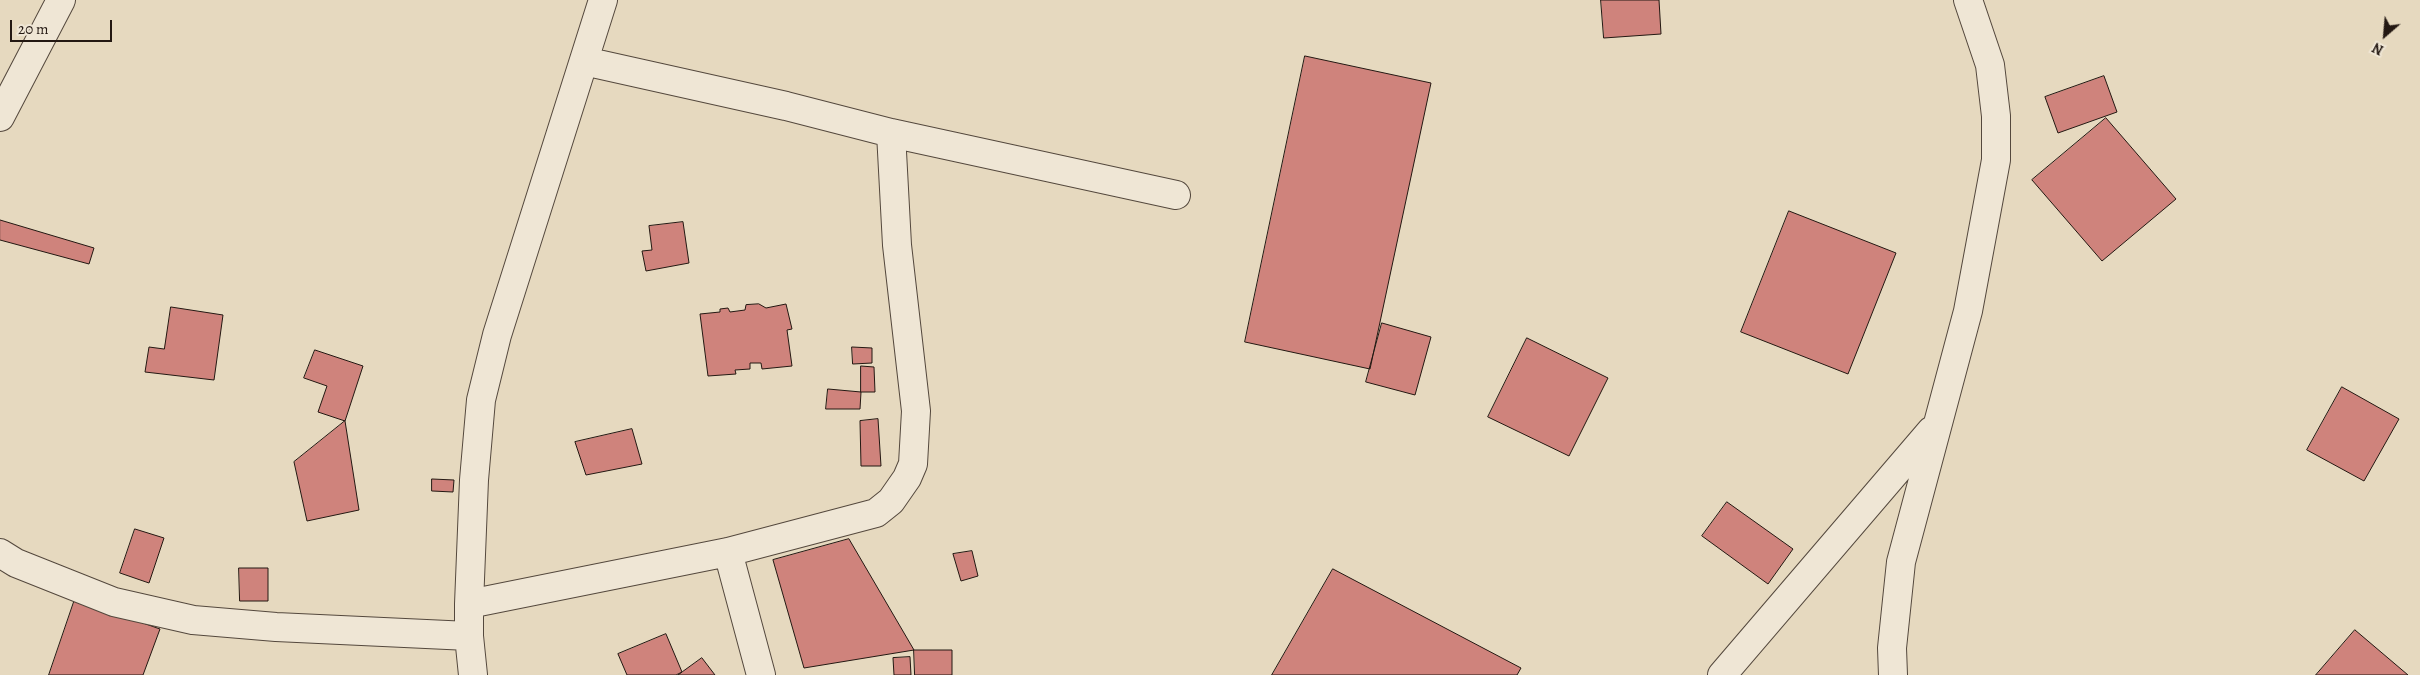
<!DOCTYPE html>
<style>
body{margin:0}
#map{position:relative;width:2420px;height:675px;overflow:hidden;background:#e6d9bf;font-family:Alegreya,serif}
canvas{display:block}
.north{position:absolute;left:2360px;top:10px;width:50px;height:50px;-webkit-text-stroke:4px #efe6d5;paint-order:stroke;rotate:207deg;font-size:14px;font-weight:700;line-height:20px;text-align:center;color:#231812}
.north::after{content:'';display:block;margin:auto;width:18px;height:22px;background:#231812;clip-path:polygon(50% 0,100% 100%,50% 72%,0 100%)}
.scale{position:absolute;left:10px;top:20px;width:102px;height:22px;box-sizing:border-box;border:2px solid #231812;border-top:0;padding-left:6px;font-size:15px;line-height:18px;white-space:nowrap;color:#231812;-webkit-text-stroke:4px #efe6d5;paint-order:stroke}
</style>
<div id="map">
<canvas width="2420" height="675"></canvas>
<div class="north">N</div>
<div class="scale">20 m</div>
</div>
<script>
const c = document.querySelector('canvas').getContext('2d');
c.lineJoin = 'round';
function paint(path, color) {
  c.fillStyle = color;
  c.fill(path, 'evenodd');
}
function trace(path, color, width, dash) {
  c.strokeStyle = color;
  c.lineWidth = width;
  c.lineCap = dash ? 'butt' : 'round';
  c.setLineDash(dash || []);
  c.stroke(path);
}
const building = new Path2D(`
 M 1601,0 L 1659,0 L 1661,34 L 1604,38 Z
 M 1305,56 L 1431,83 L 1370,369 L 1245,342 Z
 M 2104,76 L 2117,112 L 2058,133 L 2045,97 Z
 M 2106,118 L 2176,199 L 2102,261 L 2032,180 Z
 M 1789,211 L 1896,253 L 1848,374 L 1741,332 Z
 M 0,220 L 94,248 L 89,264 L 0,240 Z
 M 683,222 L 689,263 L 646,271 L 642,251 L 652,250 L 649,226 Z
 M 759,304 L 766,308 L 786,304 L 792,329 L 787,330 L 792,366 L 762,369 L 761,363 L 750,363 L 750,369 L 735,370 L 736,374 L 708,376 L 700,314 L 720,312 L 720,309 L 728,308 L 730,312 L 745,310 L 746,305 Z
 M 171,307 L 223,315 L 214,380 L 145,372 L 149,347 L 164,349 Z
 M 1382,323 L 1431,337 L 1415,395 L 1366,382 Z
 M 1527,338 L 1608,378 L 1569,456 L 1488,417 Z
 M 852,347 L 872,348 L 872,363 L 853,364 Z
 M 315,350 L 363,366 L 345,421 L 318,412 L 327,386 L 304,378 Z
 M 861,366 L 874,367 L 875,392 L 861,392 Z
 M 2342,387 L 2399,419 L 2364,481 L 2307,450 Z
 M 828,389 L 861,392 L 860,409 L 826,409 Z
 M 878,419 L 881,466 L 861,466 L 860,421 Z
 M 345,421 L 359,510 L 307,521 L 294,462 Z
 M 632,429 L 642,464 L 586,475 L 575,442 Z
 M 432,479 L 454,480 L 453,492 L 432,491 Z
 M 1727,502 L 1793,549 L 1768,584 L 1702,536 Z
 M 135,529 L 164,538 L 149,583 L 120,573 Z
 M 849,539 L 914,650 L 804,668 L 773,560 Z
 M 972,551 L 978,576 L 961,581 L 953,554 Z
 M 239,568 L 268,568 L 268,601 L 240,601 Z
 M 1333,569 L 1521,668 L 1517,675 L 1272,675 Z
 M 75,599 L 160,629 L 143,675 L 49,675 Z
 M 2355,630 L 2408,675 L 2316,675 Z
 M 666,634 L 682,672 L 676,675 L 627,675 L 618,654 Z
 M 914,650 L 952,650 L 952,675 L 915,675 Z
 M 910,657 L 911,675 L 894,675 L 893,658 Z
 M 702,658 L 715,675 L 678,675 L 682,672 Z`);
const street = new Path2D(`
 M 584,61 L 786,106 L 891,133 L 1176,195
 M 0,117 L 61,0
 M 728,552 L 761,675
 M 0,553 L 16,563 L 114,602 L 193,620 L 276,627 L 469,636
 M 469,604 L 728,552 L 876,513 L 891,501 L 907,478 L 913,464 L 916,411 L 897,245 L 891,133
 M 473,675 L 469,636 L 469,604 L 474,480 L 481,400 L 497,335 L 603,0
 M 1722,675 L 1931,431
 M 1893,675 L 1892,648 L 1901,562 L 1968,311 L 1996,160 L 1996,116 L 1990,65 L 1968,0`);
paint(building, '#cf837c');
trace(building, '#231812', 1);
trace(street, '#54483d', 30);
trace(street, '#efe6d5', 28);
</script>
